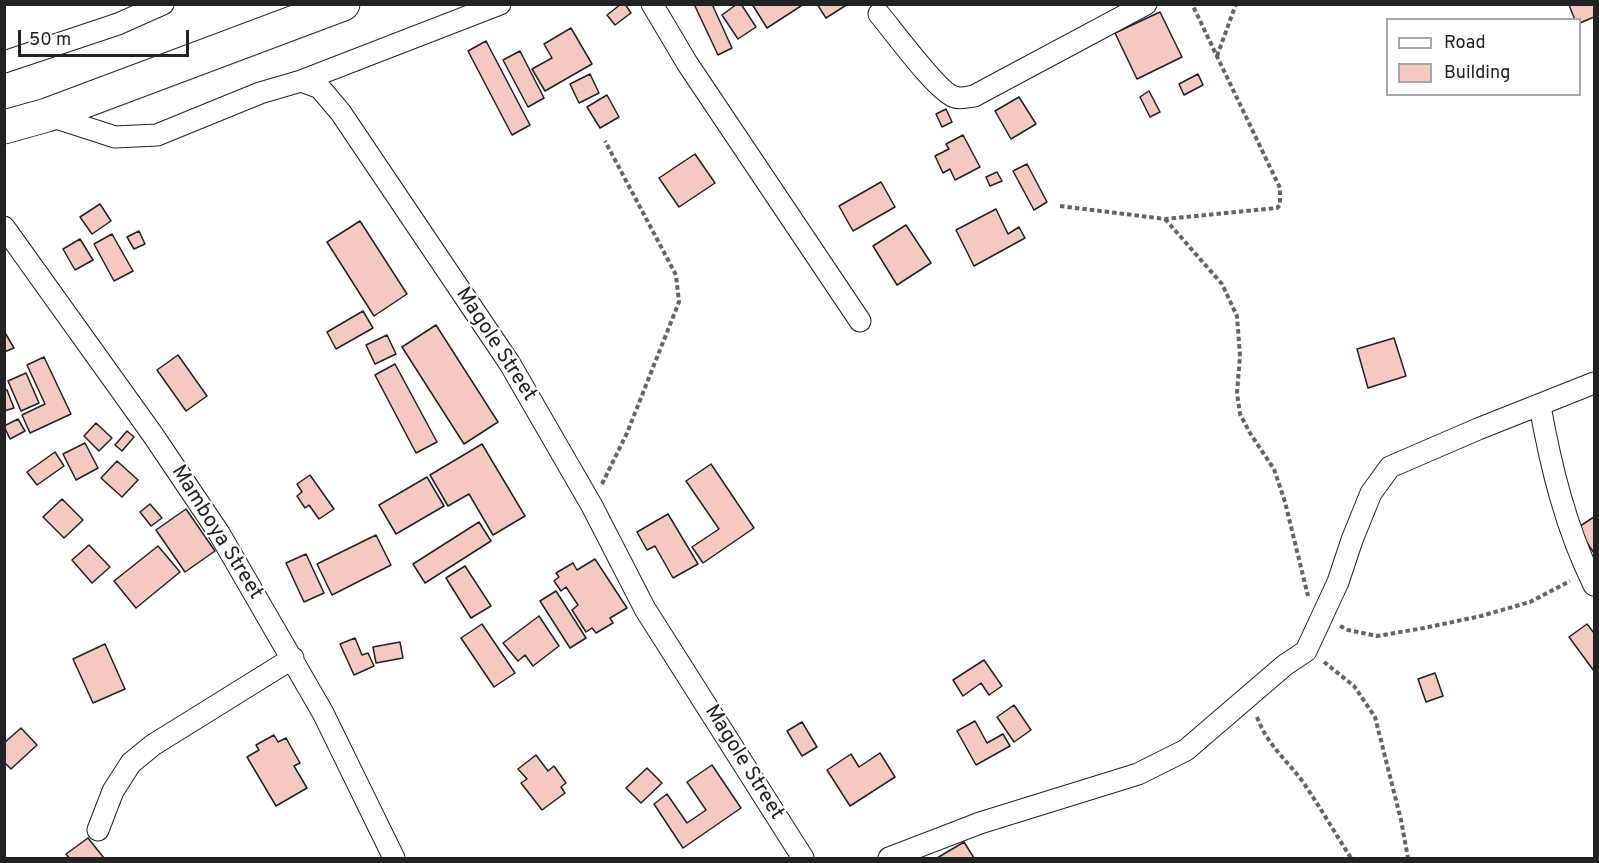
<!DOCTYPE html>
<style>
body{margin:0}
#map{position:relative;width:1599px;height:863px;overflow:hidden;background:#fff;font-family:Overpass,sans-serif}
canvas{display:block}
.frame{position:absolute;inset:0;border:6px solid #222;pointer-events:none}
.legend{position:absolute;left:1386px;top:18px;width:195px;height:78px;box-sizing:border-box;background:#fff;border:2px solid #a7a7a7;margin:0;padding:8px 10px;list-style:none;font-size:18px;color:#222}
.legend li{display:flex;align-items:center;gap:12px;height:30px}
.legend b{width:30px;border:2px solid #a7a7a7}
.scale{position:absolute;left:18px;top:30px;width:171px;height:27px;box-sizing:border-box;border:3px solid #222;border-top:0;padding-left:8px;font-size:18px;line-height:21px;white-space:nowrap;color:#222;-webkit-text-stroke:4px #fff;paint-order:stroke}
</style>
<div id="map">
<canvas width="1599" height="863"></canvas>
<div class="frame"></div>
<ul class="legend">
<li><b style="height:8px;background:#fff"></b>Road</li>
<li><b style="height:16px;background:#f3c9c0"></b>Building</li>
</ul>
<div class="scale">50 m</div>
</div>
<script>
const c = document.querySelector('canvas').getContext('2d');
c.lineJoin = 'round';
function paint(path, color) {
  c.fillStyle = color;
  c.fill(path, 'evenodd');
}
function trace(path, color, width, dash) {
  c.strokeStyle = color;
  c.lineWidth = width;
  c.lineCap = dash ? 'butt' : 'round';
  c.setLineDash(dash || []);
  c.stroke(path);
}
function label(font, color, halo, rows, align = 'center') {
  c.font = font + ' Overpass,sans-serif';
  c.lineWidth = 4.5;
  c.setLineDash([]);
  c.textBaseline = 'middle';
  c.strokeStyle = halo;
  c.fillStyle = color;
  for (const [text, x, y, turn = 0] of rows) {
    c.save();
    c.translate(x, y);
    c.rotate((+turn || 0) * Math.PI / 180);
    c.textAlign = isNaN(turn) ? turn : align;
    if (halo) c.strokeText(text, 0, 0);
    c.fillText(text, 0, 0);
    c.restore();
  }
}
const building = new Path2D(`
 M 621,4 L 625,4 L 631,13 L 615,25 L 607,15 Z
 M 694,4 L 712,4 L 732,48 L 718,55 Z
 M 737,4 L 741,4 L 756,27 L 738,39 L 722,15 Z
 M 752,4 L 804,4 L 767,28 Z
 M 817,4 L 848,4 L 826,18 Z
 M 1594,4 L 1594,17 L 1580,23 L 1580,20 L 1575,20 L 1569,5 Z
 M 1160,12 L 1182,57 L 1137,79 L 1115,33 Z
 M 571,28 L 592,64 L 545,91 L 532,69 L 552,58 L 544,44 Z
 M 486,41 L 530,125 L 512,135 L 468,51 Z
 M 520,51 L 544,98 L 528,107 L 503,60 Z
 M 590,74 L 599,93 L 579,103 L 570,84 Z
 M 1198,74 L 1203,85 L 1184,95 L 1179,84 Z
 M 1149,91 L 1160,112 L 1150,117 L 1140,97 Z
 M 607,95 L 619,117 L 600,128 L 587,107 Z
 M 1019,97 L 1036,124 L 1011,139 L 995,111 Z
 M 946,109 L 952,122 L 942,127 L 936,114 Z
 M 963,135 L 980,167 L 955,180 L 950,169 L 943,173 L 935,156 L 949,149 L 946,144 Z
 M 695,154 L 715,183 L 679,207 L 659,178 Z
 M 1027,164 L 1047,202 L 1034,210 L 1013,171 Z
 M 997,172 L 1002,181 L 990,186 L 986,177 Z
 M 881,182 L 895,207 L 853,231 L 839,206 Z
 M 100,204 L 111,221 L 92,234 L 80,217 Z
 M 996,209 L 1008,234 L 1019,227 L 1025,238 L 974,266 L 956,230 Z
 M 360,221 L 407,294 L 374,316 L 327,242 Z
 M 906,225 L 931,263 L 897,285 L 873,246 Z
 M 139,231 L 145,244 L 134,249 L 127,237 Z
 M 112,234 L 133,271 L 114,281 L 94,244 Z
 M 80,239 L 93,260 L 75,270 L 63,249 Z
 M 363,311 L 373,328 L 336,349 L 327,332 Z
 M 436,325 L 498,422 L 464,444 L 402,347 Z
 M 4,331 L 14,348 L 4,352 Z
 M 387,335 L 396,354 L 375,364 L 366,345 Z
 M 1394,338 L 1406,376 L 1368,388 L 1357,349 Z
 M 178,355 L 207,396 L 186,411 L 157,370 Z
 M 44,357 L 71,414 L 30,433 L 22,415 L 45,404 L 27,365 Z
 M 395,364 L 437,442 L 416,453 L 375,375 Z
 M 26,373 L 39,403 L 21,411 L 8,381 Z
 M 7,390 L 14,408 L 4,411 L 4,391 Z
 M 18,419 L 25,431 L 10,439 L 4,426 Z
 M 96,423 L 112,438 L 99,451 L 84,436 Z
 M 127,431 L 134,437 L 122,451 L 115,445 Z
 M 85,443 L 98,468 L 76,480 L 63,454 Z
 M 482,444 L 525,516 L 493,535 L 469,494 L 448,506 L 430,475 Z
 M 55,452 L 64,466 L 37,485 L 27,472 Z
 M 117,461 L 138,480 L 122,497 L 101,478 Z
 M 711,464 L 754,528 L 703,563 L 692,547 L 719,529 L 686,481 Z
 M 310,475 L 334,509 L 319,519 L 309,505 L 305,508 L 297,496 L 302,492 L 297,484 Z
 M 427,477 L 444,506 L 396,534 L 379,505 Z
 M 62,499 L 83,520 L 64,538 L 43,517 Z
 M 150,504 L 162,518 L 151,526 L 140,512 Z
 M 186,509 L 215,551 L 185,572 L 156,530 Z
 M 668,514 L 698,564 L 673,578 L 655,546 L 647,550 L 637,532 Z
 M 1594,517 L 1594,553 L 1577,528 Z
 M 479,522 L 491,541 L 425,583 L 413,564 Z
 M 376,535 L 391,565 L 332,595 L 317,564 Z
 M 89,545 L 110,567 L 92,583 L 72,560 Z
 M 158,546 L 180,572 L 136,608 L 114,581 Z
 M 306,554 L 324,593 L 304,602 L 286,563 Z
 M 595,559 L 627,608 L 610,618 L 613,623 L 596,633 L 592,628 L 586,632 L 572,610 L 578,605 L 566,587 L 561,591 L 554,581 L 559,577 L 556,573 L 573,563 L 577,570 Z
 M 465,566 L 491,606 L 471,618 L 446,578 Z
 M 556,591 L 586,638 L 570,648 L 540,601 Z
 M 539,616 L 559,646 L 533,666 L 525,655 L 518,661 L 503,643 Z
 M 482,624 L 515,673 L 494,687 L 461,638 Z
 M 1587,624 L 1594,633 L 1594,671 L 1569,637 Z
 M 355,638 L 362,655 L 368,653 L 374,666 L 354,675 L 340,644 Z
 M 400,642 L 403,658 L 376,663 L 373,647 Z
 M 105,644 L 125,689 L 93,703 L 73,659 Z
 M 984,660 L 1002,686 L 989,695 L 981,683 L 963,696 L 953,680 Z
 M 1435,673 L 1443,696 L 1426,702 L 1418,679 Z
 M 1014,705 L 1031,730 L 1014,742 L 997,717 Z
 M 975,721 L 987,743 L 1003,734 L 1010,746 L 976,765 L 957,731 Z
 M 802,722 L 817,747 L 802,756 L 787,731 Z
 M 21,728 L 37,745 L 11,769 L 4,762 L 4,743 Z
 M 274,735 L 278,742 L 286,738 L 300,763 L 294,766 L 307,788 L 276,806 L 247,757 L 259,750 L 256,745 Z
 M 880,753 L 895,777 L 850,806 L 827,770 L 851,754 L 859,767 Z
 M 536,755 L 548,771 L 554,766 L 566,783 L 561,787 L 565,793 L 542,810 L 521,783 L 527,779 L 518,769 Z
 M 712,765 L 741,808 L 683,848 L 654,804 L 667,794 L 687,823 L 706,810 L 687,782 Z
 M 647,768 L 662,783 L 641,803 L 626,788 Z
 M 88,838 L 104,858 L 69,858 L 66,854 Z
 M 964,842 L 974,858 L 937,858 Z`);
const path = new Path2D(`
 M 1217,56 L 1236,4
 M 1060,206 L 1165,219 L 1277,208 L 1280,205 L 1280,188 L 1192,4
 M 1165,219 L 1222,284 L 1237,316 L 1240,356 L 1237,393 L 1240,414 L 1250,433 L 1274,469 L 1285,502 L 1308,596
 M 602,484 L 627,433 L 679,302 L 676,275 L 605,141
 M 1340,626 L 1348,630 L 1377,636 L 1424,628 L 1481,616 L 1530,602 L 1570,581
 M 1324,662 L 1354,686 L 1375,717 L 1401,820 L 1408,858
 M 1257,717 C 1268,746 1286,759 1303,782 C 1320,807 1335,833 1351,858`);
const minor = new Path2D(`
 M 652,4 L 687,63 L 860,321
 M 879,14 C 892,29 939,94 955,97 C 960,99 968,97 974,96 L 1146,4
 M 4,62 L 118,24 L 163,4
 M 301,81 L 500,4
 M 47,115 L 115,137 L 157,135 L 260,93 L 301,81 L 320,88 L 341,113 L 510,364 L 592,506 L 645,609 L 803,858
 M 4,227 L 153,435 L 219,533 L 323,713 L 394,858
 M 1540,406 C 1551,467 1566,529 1594,585
 M 98,830 L 113,791 L 131,763 L 153,745 L 293,658
 M 889,858 L 980,823 L 1138,774 L 1186,750 L 1285,665 L 1306,651 L 1338,582 L 1352,540 L 1371,493 L 1390,467 L 1478,429 L 1594,383`);
const trunk = new Path2D(`
 M 4,127 L 47,115 L 343,4`);
const streetNames = [
 ["Magole Street",495,345,57],
 ["Mamboya Street",216,533,58],
 ["Magole Street",743,763,58]
];
paint(building, '#f3c9c0');
trace(building, '#222', 1.5);
trace(minor, '#222', 23);
trace(trunk, '#222', 35);
trace(path, '#646464', 4, [4.5, 3]);
trace(minor, '#fff', 21);
trace(trunk, '#fff', 33);
label('21px', '#222', '#fff', streetNames);
</script>
